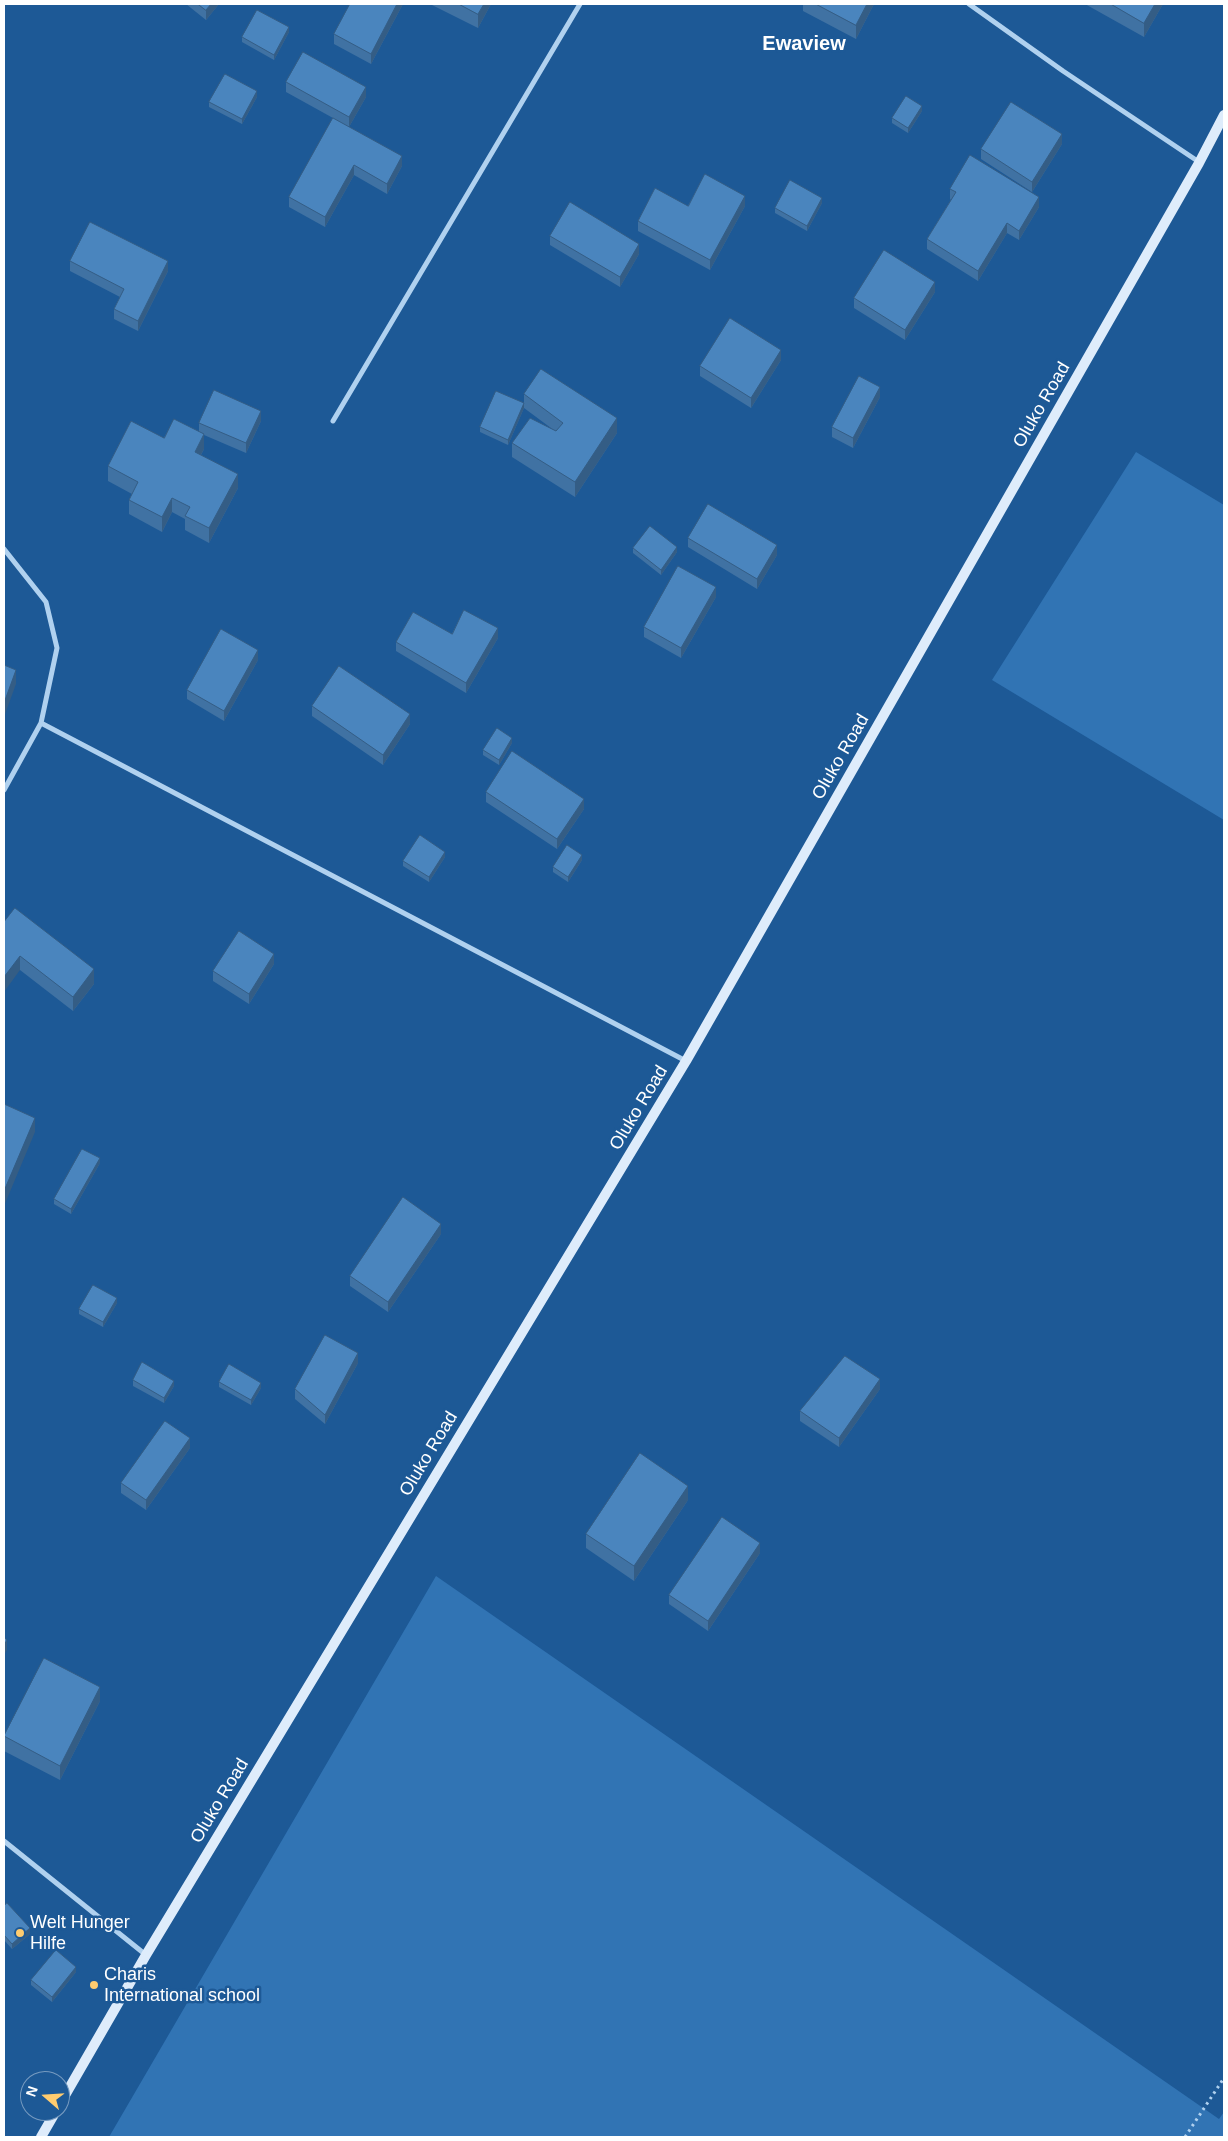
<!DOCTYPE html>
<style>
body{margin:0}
#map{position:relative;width:1228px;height:2141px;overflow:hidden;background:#1d5996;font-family:Helvetica,sans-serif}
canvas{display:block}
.frame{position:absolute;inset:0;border:5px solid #fff;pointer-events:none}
.north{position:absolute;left:20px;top:2071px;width:50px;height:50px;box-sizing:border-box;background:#1d5996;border:1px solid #779bc0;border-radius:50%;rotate:289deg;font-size:14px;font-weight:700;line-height:20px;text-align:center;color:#fff}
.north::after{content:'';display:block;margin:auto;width:18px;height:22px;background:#ffcc6f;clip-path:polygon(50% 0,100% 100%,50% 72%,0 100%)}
</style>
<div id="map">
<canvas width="1228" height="2141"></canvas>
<div class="frame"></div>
<div class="north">N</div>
</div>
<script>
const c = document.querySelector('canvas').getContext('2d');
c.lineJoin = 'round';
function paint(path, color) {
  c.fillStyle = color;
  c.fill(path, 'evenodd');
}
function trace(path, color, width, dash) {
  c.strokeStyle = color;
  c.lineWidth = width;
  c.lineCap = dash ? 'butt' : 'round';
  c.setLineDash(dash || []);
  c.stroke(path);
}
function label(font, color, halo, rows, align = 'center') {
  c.font = font + ' Helvetica,sans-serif';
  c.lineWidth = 5;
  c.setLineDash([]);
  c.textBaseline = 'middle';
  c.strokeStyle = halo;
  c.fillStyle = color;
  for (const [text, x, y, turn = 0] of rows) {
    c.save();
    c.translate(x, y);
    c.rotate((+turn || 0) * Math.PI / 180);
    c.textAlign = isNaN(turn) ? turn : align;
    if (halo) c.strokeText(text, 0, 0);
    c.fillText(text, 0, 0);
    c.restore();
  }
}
const green = new Path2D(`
 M 1136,452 L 1224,505 L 1224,820 L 992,680 Z
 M 436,1576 L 1219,2119 L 1224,2112 L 1224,2137 L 109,2137 Z`);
const path = new Path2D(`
 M 1185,2137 L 1224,2078`);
const street = new Path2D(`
 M 969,4 L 1063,71 L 1199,162
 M 333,421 L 580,4
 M 4,549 L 46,602 L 57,648 L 41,723 L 4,790
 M 41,723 L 686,1061
 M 4,1841 L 146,1955`);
const secondary = new Path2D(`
 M 60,2104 L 146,1955 L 686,1061 L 1199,163 L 1224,115
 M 41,2137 L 56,2111`);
const wall = new Path2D(`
 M 186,4 L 219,4 L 206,20 Z
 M 403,4 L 371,64 L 334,44 L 334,34 Z
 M 430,4 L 491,4 L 478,28 Z
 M 803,4 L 874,4 L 856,39 L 803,11 Z
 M 1085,4 L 1163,4 L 1144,37 Z
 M 289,32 L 274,60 L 242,42 L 242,37 Z
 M 286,82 L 366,97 L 349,127 L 402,166 L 387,194 L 354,175 L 325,227 L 289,207 L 289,197 L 333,118 L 286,92 Z
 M 257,97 L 242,124 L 209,107 L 209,102 Z
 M 922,111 L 908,133 L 892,123 L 892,118 Z
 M 1062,144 L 1032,192 L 981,159 L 981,149 Z
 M 950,189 L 1039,207 L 1019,240 L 1007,233 L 978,281 L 927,249 L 927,239 L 951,200 L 950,199 Z
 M 822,203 L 807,231 L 775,213 L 775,208 Z
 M 688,206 L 745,206 L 710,270 L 638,231 L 638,221 Z
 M 550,236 L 639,254 L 620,287 L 550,245 Z
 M 70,261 L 168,271 L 138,331 L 114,319 L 114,309 L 120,297 L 70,271 Z
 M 935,292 L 905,340 L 854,308 L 854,298 Z
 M 781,360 L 751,408 L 700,376 L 700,366 Z
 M 524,394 L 617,433 L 575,497 L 512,457 L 512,443 L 555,431 L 524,408 L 508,445 L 480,432 L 480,427 L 524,403 Z
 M 880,397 L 853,448 L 832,437 L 832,427 Z
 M 261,421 L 246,453 L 204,435 L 204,449 L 201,455 L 238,488 L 209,543 L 185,530 L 185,519 L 172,512 L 162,532 L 129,514 L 129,500 L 132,494 L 108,481 L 108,466 L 164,438 L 199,432 L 199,423 Z
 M 688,538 L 777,555 L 757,589 L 688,547 Z
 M 633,548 L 677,552 L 661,575 L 633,553 Z
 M 716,597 L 681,658 L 644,637 L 644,627 Z
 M 452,634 L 498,638 L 466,693 L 396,651 L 396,642 Z
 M 258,660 L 224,721 L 187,699 L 187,690 Z
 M 312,706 L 410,724 L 383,765 L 312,716 Z
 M 512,743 L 499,765 L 483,755 L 483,750 Z
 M 486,792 L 584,809 L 557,849 L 486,802 Z
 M 445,857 L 429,882 L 403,866 L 403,861 Z
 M 582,860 L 568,882 L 553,872 L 553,867 Z
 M 4,922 L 94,984 L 73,1011 L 20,970 Z
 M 274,964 L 249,1004 L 213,981 L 213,971 Z
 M 100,1163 L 71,1214 L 54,1204 L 54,1199 Z
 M 441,1234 L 388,1312 L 350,1286 L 350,1276 Z
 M 117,1303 L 103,1327 L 79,1314 L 79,1309 Z
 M 358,1363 L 325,1424 L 295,1399 L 295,1389 Z
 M 133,1380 L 174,1386 L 164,1403 L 133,1386 Z
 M 219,1382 L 261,1388 L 251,1405 L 219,1387 Z
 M 880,1389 L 839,1447 L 800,1421 L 800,1411 Z
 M 190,1448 L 146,1510 L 121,1493 L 121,1483 Z
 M 688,1500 L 634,1581 L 586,1548 L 586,1534 Z
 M 760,1553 L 708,1631 L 669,1604 L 669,1595 Z
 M 100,1701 L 60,1780 L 4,1751 L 4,1736 Z
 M 4,1906 L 30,1934 L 12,1949 L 4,1940 Z
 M 76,1972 L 52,2002 L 31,1985 L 31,1980 Z`);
const shadedWall = new Path2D(`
 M 211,4 L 219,4 L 206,20 L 206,10 Z
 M 397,4 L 403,4 L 371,64 L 371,54 Z
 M 484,4 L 491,4 L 478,28 L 478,14 Z
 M 867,4 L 874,4 L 856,39 L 856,25 Z
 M 1155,4 L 1163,4 L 1144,37 L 1144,23 Z
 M 289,27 L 289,32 L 274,60 L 274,55 Z
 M 366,87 L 366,97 L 349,127 L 349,117 Z
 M 257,91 L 257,97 L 242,124 L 242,119 Z
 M 922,106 L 922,111 L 908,133 L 908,128 Z
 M 1062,134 L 1062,144 L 1032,192 L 1032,182 Z
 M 402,156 L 402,166 L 387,194 L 387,184 Z
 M 354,165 L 354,175 L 325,227 L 325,217 Z
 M 745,196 L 745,206 L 710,270 L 710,260 Z
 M 1039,197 L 1039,207 L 1019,240 L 1019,231 Z
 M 822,198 L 822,203 L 807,231 L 807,226 Z
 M 1007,223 L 1007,233 L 978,281 L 978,271 Z
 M 639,244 L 639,254 L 620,287 L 620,277 Z
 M 168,261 L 168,271 L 138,331 L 138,321 Z
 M 935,282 L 935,292 L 905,340 L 905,330 Z
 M 781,350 L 781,360 L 751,408 L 751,398 Z
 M 880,387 L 880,397 L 853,448 L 853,438 Z
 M 524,403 L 524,408 L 508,445 L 508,440 Z
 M 261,411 L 261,421 L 246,453 L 246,443 Z
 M 617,418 L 617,433 L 575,497 L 575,482 Z
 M 204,434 L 204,449 L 195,466 L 195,452 Z
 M 238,474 L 238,488 L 209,543 L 209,528 Z
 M 172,498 L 172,512 L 162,532 L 162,517 Z
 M 777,545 L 777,555 L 757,589 L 757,579 Z
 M 677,547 L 677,552 L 661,575 L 661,570 Z
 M 716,587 L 716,597 L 681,658 L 681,648 Z
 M 498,628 L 498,638 L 466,693 L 466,683 Z
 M 258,650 L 258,660 L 224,721 L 224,711 Z
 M 16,670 L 16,684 L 4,717 L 4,703 Z
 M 410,714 L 410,724 L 383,765 L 383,755 Z
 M 512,738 L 512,743 L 499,765 L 499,760 Z
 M 584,799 L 584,809 L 557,849 L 557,839 Z
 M 445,852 L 445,857 L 429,882 L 429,877 Z
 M 582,855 L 582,860 L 568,882 L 568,877 Z
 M 274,954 L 274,964 L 249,1004 L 249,994 Z
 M 20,956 L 20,970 L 4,992 L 4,977 Z
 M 94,969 L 94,984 L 73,1011 L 73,997 Z
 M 35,1118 L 35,1132 L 4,1206 L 4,1191 Z
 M 100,1158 L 100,1163 L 71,1214 L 71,1209 Z
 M 441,1224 L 441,1234 L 388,1312 L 388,1302 Z
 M 117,1298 L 117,1303 L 103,1327 L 103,1322 Z
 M 358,1353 L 358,1363 L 325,1424 L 325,1415 Z
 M 880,1379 L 880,1389 L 839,1447 L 839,1438 Z
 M 174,1381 L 174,1386 L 164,1403 L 164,1398 Z
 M 261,1383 L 261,1388 L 251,1405 L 251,1400 Z
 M 190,1438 L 190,1448 L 146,1510 L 146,1500 Z
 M 688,1486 L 688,1500 L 634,1581 L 634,1566 Z
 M 760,1543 L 760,1553 L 708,1631 L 708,1621 Z
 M 7,1640 L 7,1650 L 4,1655 L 4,1645 Z
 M 100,1687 L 100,1701 L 60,1780 L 60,1766 Z
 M 30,1928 L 30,1934 L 12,1949 L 12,1944 Z
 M 76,1967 L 76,1972 L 52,2002 L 52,1997 Z`);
const building = new Path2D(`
 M 198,4 L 211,4 L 206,10 Z
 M 350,4 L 397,4 L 371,54 L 334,34 Z
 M 459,4 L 484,4 L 478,14 Z
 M 816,4 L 867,4 L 856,25 Z
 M 1111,4 L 1155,4 L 1144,23 Z
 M 257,10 L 289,27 L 274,55 L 242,37 Z
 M 303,52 L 366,87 L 349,117 L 286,82 Z
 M 225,74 L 257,91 L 242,119 L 209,102 Z
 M 906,96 L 922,106 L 908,128 L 892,118 Z
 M 1011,102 L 1062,134 L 1032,182 L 981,149 Z
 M 333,118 L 402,156 L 387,184 L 354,165 L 325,217 L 289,197 Z
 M 970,155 L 1039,197 L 1019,231 L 1007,223 L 978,271 L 927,239 L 956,192 L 950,189 Z
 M 705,174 L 745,196 L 710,260 L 638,221 L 655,188 L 688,206 Z
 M 790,180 L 822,198 L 807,226 L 775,208 Z
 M 570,202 L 639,244 L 620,277 L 550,236 Z
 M 90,222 L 168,261 L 138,321 L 114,309 L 124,289 L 70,261 Z
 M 884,250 L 935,282 L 905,330 L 854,298 Z
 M 730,318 L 781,350 L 751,398 L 700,366 Z
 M 541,369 L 617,418 L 575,482 L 512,443 L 530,418 L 556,431 L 563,423 L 524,394 Z
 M 859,376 L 880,387 L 853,438 L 832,427 Z
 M 214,390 L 261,411 L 246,443 L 199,423 Z
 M 496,391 L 524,403 L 508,440 L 480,427 Z
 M 174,419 L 204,434 L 195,452 L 238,474 L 209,528 L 185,516 L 190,507 L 172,498 L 162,517 L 129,500 L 138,482 L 108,466 L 131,421 L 164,438 Z
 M 708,504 L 777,545 L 757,579 L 688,538 Z
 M 650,526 L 677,547 L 661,570 L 633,548 Z
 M 678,566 L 716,587 L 681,648 L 644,627 Z
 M 464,610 L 498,628 L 466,683 L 396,642 L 413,612 L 452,634 Z
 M 221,629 L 258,650 L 224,711 L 187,690 Z
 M 4,665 L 16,670 L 4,703 Z
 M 339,666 L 410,714 L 383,755 L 312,706 Z
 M 497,728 L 512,738 L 499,760 L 483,750 Z
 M 512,751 L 584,799 L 557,839 L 486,792 Z
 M 420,835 L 445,852 L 429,877 L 403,861 Z
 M 567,845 L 582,855 L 568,877 L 553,867 Z
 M 15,908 L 94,969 L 73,997 L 20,956 L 4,977 L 4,922 Z
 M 239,931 L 274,954 L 249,994 L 213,971 Z
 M 4,1104 L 35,1118 L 4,1191 Z
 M 82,1149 L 100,1158 L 71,1209 L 54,1199 Z
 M 403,1197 L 441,1224 L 388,1302 L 350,1276 Z
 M 93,1285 L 117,1298 L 103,1322 L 79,1309 Z
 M 325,1335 L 358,1353 L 325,1415 L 295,1389 Z
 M 845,1356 L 880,1379 L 839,1438 L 800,1411 Z
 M 142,1362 L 174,1381 L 164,1398 L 133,1380 Z
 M 229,1364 L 261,1383 L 251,1400 L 219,1382 Z
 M 165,1421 L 190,1438 L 146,1500 L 121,1483 Z
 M 640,1453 L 688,1486 L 634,1566 L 586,1534 Z
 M 722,1517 L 760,1543 L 708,1621 L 669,1595 Z
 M 4,1637 L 7,1640 L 4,1645 Z
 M 44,1658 L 100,1687 L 60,1766 L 4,1736 Z
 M 7,1903 L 30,1928 L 12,1944 L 4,1935 L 4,1906 Z
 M 56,1950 L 76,1967 L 52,1997 L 31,1980 Z`);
const markers = [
 [20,1933,5,"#ffcc6f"],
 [94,1985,5,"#ffcc6f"]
];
const streetNames = [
 ["Oluko Road",1042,405,-60],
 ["Oluko Road",841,757,-60],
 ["Oluko Road",639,1108,-59],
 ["Oluko Road",429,1454,-59],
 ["Oluko Road",220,1801,-59]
];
const poiNames = [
 ["Welt Hunger",30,1923],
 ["Hilfe",30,1944],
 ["Charis",104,1975],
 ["International school",104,1996]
];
const quarterNames = [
 ["Ewaview",804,44]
];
paint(green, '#3174b4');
trace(path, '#b0d1ef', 3, [2.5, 4]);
trace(street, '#b0d1ef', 5);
trace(secondary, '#deecfb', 10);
paint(wall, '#4072a3');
paint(shadedWall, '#345d85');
paint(building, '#4a85be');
trace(building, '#345d85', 1);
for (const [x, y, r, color] of markers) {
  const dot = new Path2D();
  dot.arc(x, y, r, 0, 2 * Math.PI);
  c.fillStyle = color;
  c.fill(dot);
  trace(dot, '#1d5996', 2);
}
label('18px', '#fff', '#1d5996', streetNames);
label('18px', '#fff', '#1d5996', poiNames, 'left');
label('bold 20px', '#fff', '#1d5996', quarterNames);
</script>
